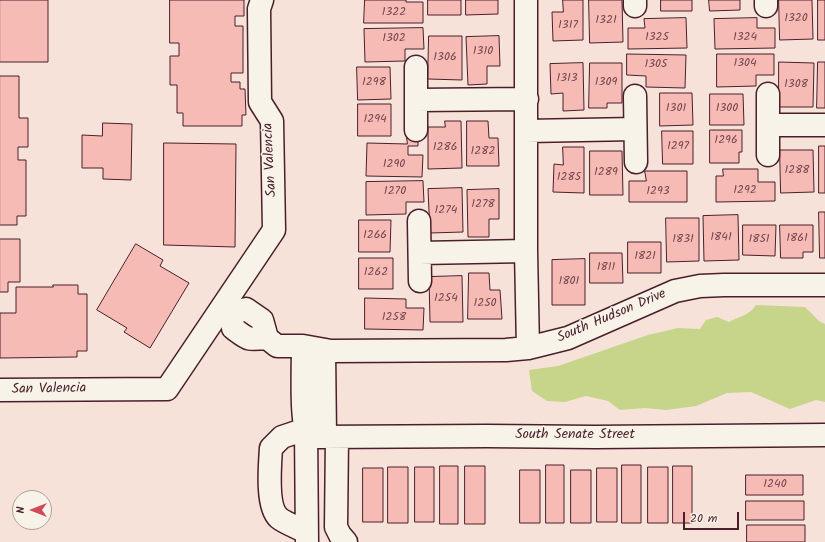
<!DOCTYPE html>
<style>
body{margin:0}
#map{position:relative;width:825px;height:542px;overflow:hidden;background:#f7e2d9;font-family:Kalam,sans-serif}
canvas{display:block}
.north{position:absolute;left:12px;top:490px;width:40px;height:40px;box-sizing:border-box;background:#f7f3e8;border:1px solid #b29e9c;border-radius:50%;rotate:270deg;font-size:11px;font-weight:700;line-height:16px;text-align:center;color:#4a1f2b}
.north::after{content:'';display:block;margin:auto;width:14px;height:18px;background:#d1495b;clip-path:polygon(50% 0,100% 100%,50% 72%,0 100%)}
.scale{position:absolute;left:683px;top:512px;width:56px;height:18px;box-sizing:border-box;border:2px solid #4a1f2b;border-top:0;padding-left:5px;font-size:12px;line-height:14px;white-space:nowrap;color:#4a1f2b;-webkit-text-stroke:3px #f7f3e8;paint-order:stroke}
</style>
<div id="map">
<canvas width="825" height="542"></canvas>
<div class="north">N</div>
<div class="scale">20 m</div>
</div>
<script>
const c = document.querySelector('canvas').getContext('2d');
c.lineJoin = 'round';
function paint(path, color) {
  c.fillStyle = color;
  c.fill(path, 'evenodd');
}
function trace(path, color, width, dash) {
  c.strokeStyle = color;
  c.lineWidth = width;
  c.lineCap = dash ? 'butt' : 'round';
  c.setLineDash(dash || []);
  c.stroke(path);
}
function label(font, color, halo, rows, align = 'center') {
  c.font = font + ' Kalam,sans-serif';
  c.lineWidth = 3;
  c.setLineDash([]);
  c.textBaseline = 'middle';
  c.strokeStyle = halo;
  c.fillStyle = color;
  for (const [text, x, y, turn = 0] of rows) {
    c.save();
    c.translate(x, y);
    c.rotate((+turn || 0) * Math.PI / 180);
    c.textAlign = isNaN(turn) ? turn : align;
    if (halo) c.strokeText(text, 0, 0);
    c.fillText(text, 0, 0);
    c.restore();
  }
}
const green = new Path2D(`
 M 756,305 L 805,307 L 819,321 L 825,324 L 825,402 L 816,400 L 790,409 L 751,392 L 727,393 L 696,406 L 666,410 L 645,408 L 620,410 L 608,401 L 586,396 L 565,402 L 547,401 L 532,391 L 529,370 L 558,366 L 648,335 L 678,328 L 700,329 L 706,320 L 717,317 L 729,322 C 739,316 749,316 756,305 Z`);
const building = new Path2D(`
 M 0,0 L 48,0 L 48,62 L 0,62 Z
 M 170,0 L 244,0 L 244,16 L 235,16 L 235,26 L 243,26 L 243,73 L 231,73 L 231,82 L 240,82 L 240,89 L 245,89 L 246,115 L 242,115 L 242,126 L 183,126 L 183,113 L 177,113 L 177,85 L 170,85 L 170,56 L 179,56 L 179,43 L 170,43 Z
 M 365,0 L 406,0 L 406,2 L 423,2 L 423,23 L 364,23 Z
 M 428,0 L 461,0 L 461,15 L 428,15 Z
 M 466,0 L 498,0 L 498,14 L 466,15 Z
 M 563,0 L 583,0 L 583,40 L 553,41 L 552,12 L 563,12 Z
 M 589,0 L 622,0 L 623,42 L 590,43 Z
 M 661,0 L 692,0 L 692,11 L 661,11 Z
 M 709,0 L 740,0 L 740,10 L 710,11 Z
 M 779,0 L 812,0 L 813,39 L 780,40 Z
 M 818,0 L 825,0 L 825,40 L 818,40 Z
 M 686,18 L 687,48 L 628,49 L 628,28 L 645,28 L 644,19 Z
 M 757,18 L 757,28 L 775,28 L 775,48 L 715,49 L 714,19 Z
 M 423,28 L 424,49 L 405,49 L 405,61 L 365,62 L 364,29 Z
 M 429,36 L 462,36 L 462,80 L 428,79 Z
 M 499,36 L 500,66 L 487,66 L 487,84 L 468,85 L 466,37 Z
 M 627,54 L 686,55 L 685,88 L 646,87 L 646,76 L 627,75 Z
 M 717,54 L 774,54 L 774,75 L 756,75 L 756,86 L 717,87 Z
 M 779,62 L 814,63 L 813,107 L 779,107 Z
 M 818,62 L 825,62 L 825,108 L 817,108 Z
 M 583,63 L 584,110 L 563,111 L 563,93 L 551,94 L 550,64 Z
 M 590,63 L 622,63 L 622,103 L 607,103 L 607,108 L 589,108 Z
 M 357,67 L 390,67 L 391,99 L 358,100 Z
 M 0,76 L 19,76 L 19,118 L 28,118 L 28,147 L 18,147 L 18,160 L 26,160 L 26,216 L 17,216 L 17,225 L 0,225 Z
 M 660,93 L 692,93 L 693,125 L 660,126 Z
 M 710,94 L 743,94 L 744,125 L 710,125 Z
 M 358,104 L 391,104 L 391,136 L 358,136 Z
 M 445,121 L 461,121 L 462,168 L 428,169 L 428,127 L 445,127 Z
 M 467,121 L 488,121 L 489,138 L 498,138 L 499,166 L 467,166 Z
 M 103,123 L 132,124 L 131,180 L 103,179 L 103,168 L 82,168 L 82,135 L 102,136 Z
 M 710,130 L 742,130 L 742,152 L 739,152 L 739,163 L 710,163 Z
 M 662,131 L 693,131 L 693,164 L 663,164 Z
 M 407,138 L 418,139 L 418,146 L 408,146 L 408,155 L 423,155 L 422,177 L 366,176 L 367,143 L 407,144 Z
 M 164,143 L 236,144 L 235,247 L 164,245 Z
 M 819,146 L 825,146 L 825,193 L 819,193 Z
 M 563,147 L 584,147 L 584,193 L 553,192 L 554,164 L 563,165 Z
 M 780,150 L 813,150 L 814,192 L 781,193 Z
 M 590,151 L 622,151 L 623,195 L 590,195 Z
 M 723,169 L 758,169 L 758,182 L 775,182 L 775,201 L 716,202 L 716,176 L 723,176 Z
 M 645,171 L 687,171 L 687,202 L 629,202 L 629,181 L 646,181 Z
 M 423,181 L 424,202 L 406,202 L 406,214 L 366,215 L 366,182 Z
 M 462,188 L 463,232 L 430,233 L 428,189 Z
 M 499,189 L 499,219 L 489,219 L 489,237 L 468,237 L 467,190 Z
 M 819,212 L 825,212 L 825,258 L 820,258 Z
 M 738,215 L 739,260 L 704,261 L 703,216 Z
 M 666,218 L 699,218 L 699,261 L 667,262 Z
 M 359,220 L 391,220 L 390,252 L 359,252 Z
 M 743,225 L 776,225 L 775,256 L 743,255 Z
 M 780,225 L 813,225 L 813,252 L 803,252 L 803,258 L 781,258 Z
 M 0,239 L 20,239 L 20,282 L 8,282 L 8,292 L 0,292 Z
 M 628,242 L 661,242 L 661,273 L 628,273 Z
 M 136,244 L 163,260 L 160,266 L 189,283 L 150,348 L 124,332 L 127,328 L 97,310 Z
 M 590,253 L 622,253 L 623,283 L 590,283 Z
 M 359,258 L 393,258 L 393,289 L 359,289 Z
 M 585,259 L 585,305 L 552,305 L 552,260 Z
 M 469,273 L 489,273 L 490,290 L 500,290 L 502,319 L 468,319 Z
 M 462,276 L 463,322 L 430,322 L 429,277 Z
 M 53,285 L 78,285 L 78,294 L 87,294 L 87,351 L 77,351 L 77,357 L 0,358 L 0,313 L 16,313 L 16,287 L 53,287 Z
 M 365,298 L 406,299 L 406,308 L 424,308 L 423,330 L 365,329 Z
 M 546,465 L 564,465 L 564,523 L 546,523 Z
 M 622,465 L 641,465 L 641,523 L 622,523 Z
 M 440,466 L 458,466 L 458,524 L 440,524 Z
 M 465,466 L 485,466 L 485,524 L 465,524 Z
 M 673,466 L 692,466 L 692,523 L 673,523 Z
 M 388,467 L 408,467 L 408,523 L 388,523 Z
 M 415,467 L 434,467 L 434,522 L 415,522 Z
 M 648,467 L 668,467 L 668,523 L 648,523 Z
 M 363,468 L 383,468 L 383,522 L 363,522 Z
 M 597,468 L 617,468 L 617,522 L 597,522 Z
 M 520,470 L 540,470 L 540,523 L 520,523 Z
 M 571,470 L 591,470 L 591,523 L 571,523 Z
 M 746,475 L 803,475 L 803,495 L 746,495 Z
 M 746,501 L 804,501 L 804,520 L 746,520 Z
 M 747,525 L 805,525 L 805,542 L 747,542 Z`);
const minor = new Path2D(`
 M 526,0 L 526,251 L 528,348
 M 635,0 L 635,6
 M 766,6 L 766,0
 M 635,96 L 636,162
 M 417,100 L 527,99
 M 769,125 L 825,125
 M 416,130 L 416,67
 M 527,131 L 635,129
 M 768,155 L 768,94
 M 419,221 L 420,281
 M 420,253 L 526,251
 M 232,313 L 246,309 L 262,320 L 267,338 L 277,346 L 303,346 L 331,351 L 506,350 L 528,348 L 568,338 L 675,291 L 700,286 L 724,285 L 825,285
 M 232,313 L 233,328 C 249,340 247,340 267,338
 M 303,346 C 303,362 301,417 306,428 C 308,433 314,435 319,437 L 487,436 L 595,437 L 825,435
 M 324,350 L 325,437
 M 0,390 L 167,389 L 274,230 L 272,121 L 260,102 L 259,9 L 262,0
 M 337,437 L 336,527 L 340,535 L 346,542
 M 306,532 C 299,528 285,523 279,518 C 266,507 270,464 271,448 L 282,437 L 306,429 L 307,542`);
const numberNames = [
 ["1322",394,13],
 ["1320",796,19],
 ["1321",606,21],
 ["1317",568,26],
 ["1325",657,38],
 ["1324",745,38],
 ["1302",394,39],
 ["1310",483,52],
 ["1306",445,58],
 ["1304",745,64],
 ["1305",656,65],
 ["1313",567,79],
 ["1298",374,83],
 ["1309",606,83],
 ["1308",796,85],
 ["1301",676,109],
 ["1300",727,109],
 ["1294",375,120],
 ["1296",726,141],
 ["1297",678,147],
 ["1286",445,148],
 ["1282",483,152],
 ["1290",394,165],
 ["1288",797,171],
 ["1289",606,173],
 ["1285",569,178],
 ["1292",745,191],
 ["1270",395,192],
 ["1293",658,192],
 ["1278",483,205],
 ["1274",446,211],
 ["1266",375,236],
 ["1841",721,238],
 ["1861",797,239],
 ["1831",683,240],
 ["1851",759,240],
 ["1821",645,257],
 ["1811",606,268],
 ["1262",376,273],
 ["1801",569,282],
 ["1254",446,299],
 ["1250",485,304],
 ["1258",394,318],
 ["1240",775,485]
];
const streetNames = [
 ["San Valencia",271,160,-93],
 ["South Hudson Drive",612,317,-23],
 ["San Valencia",49,390,-1],
 ["South Senate Street",575,436]
];
paint(green, '#c6d589');
paint(building, '#f7bbb6');
trace(building, '#4a1f2b', 1);
trace(minor, '#4a1f2b', 25);
trace(minor, '#f7f3e8', 22);
label('12px', '#75464e', null, numberNames);
label('14px', '#4a1f2b', '#f7f3e8', streetNames);
</script>
